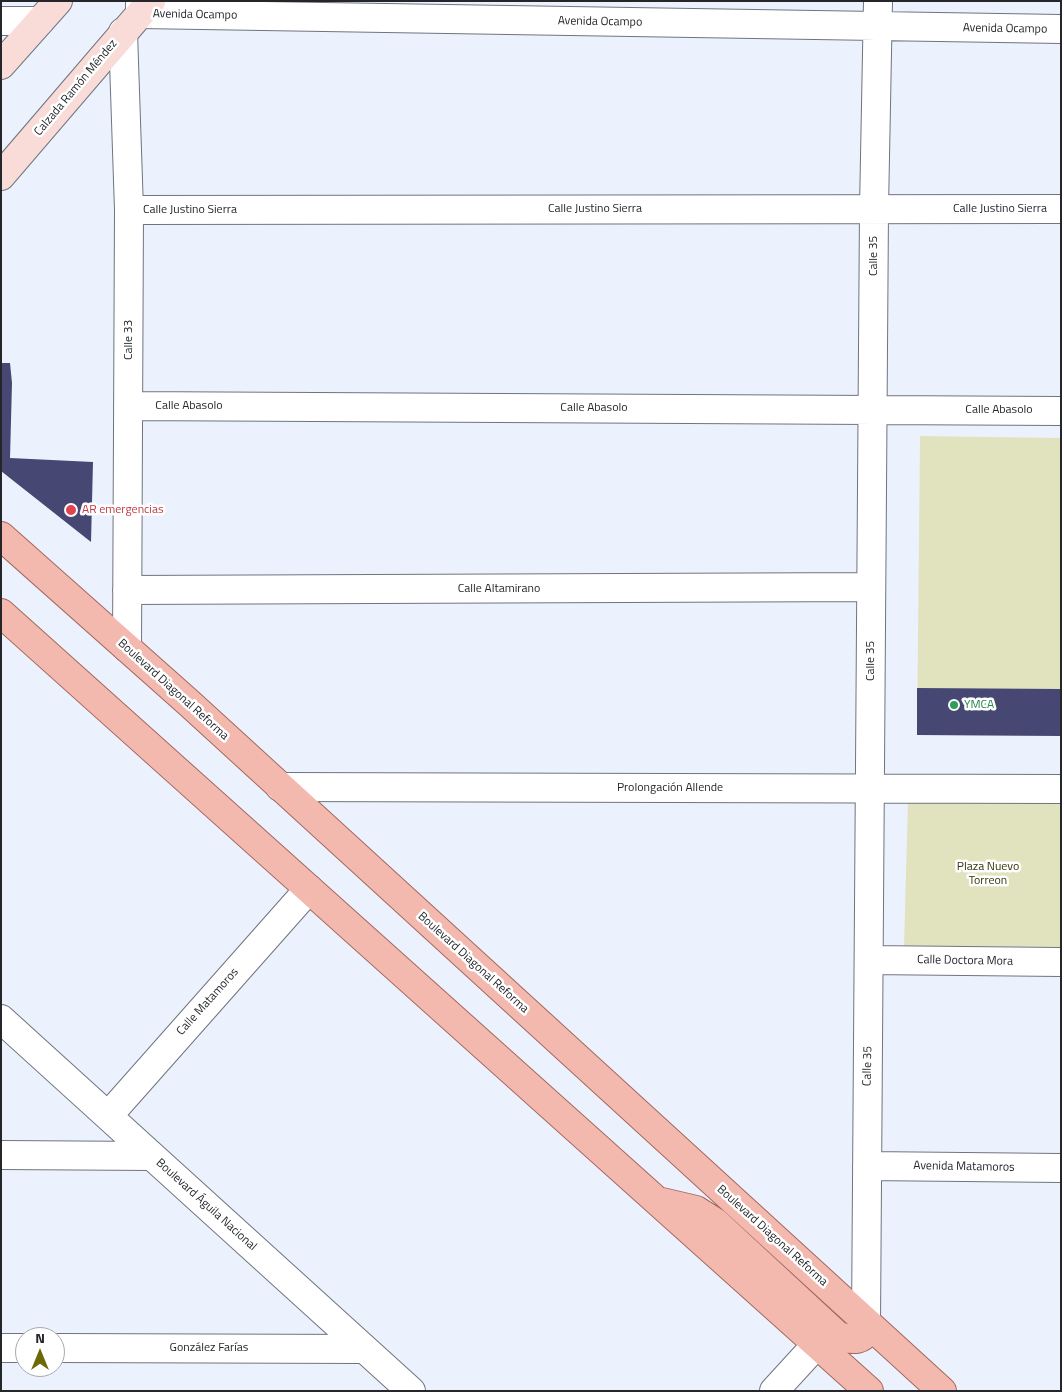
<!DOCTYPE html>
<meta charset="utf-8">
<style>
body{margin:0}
#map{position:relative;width:1062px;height:1392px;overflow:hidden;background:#ecf2fd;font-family:"Titillium Web",sans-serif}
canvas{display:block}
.frame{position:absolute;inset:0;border:2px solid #24262a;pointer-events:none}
.north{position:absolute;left:15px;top:1327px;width:50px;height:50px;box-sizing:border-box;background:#fff;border:1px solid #a7a8aa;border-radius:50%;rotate:0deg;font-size:14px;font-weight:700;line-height:20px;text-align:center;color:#24262a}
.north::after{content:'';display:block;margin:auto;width:18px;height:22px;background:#6c6a05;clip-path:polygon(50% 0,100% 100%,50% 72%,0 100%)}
</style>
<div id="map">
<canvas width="1062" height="1392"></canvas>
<div class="frame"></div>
<div class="north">N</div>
</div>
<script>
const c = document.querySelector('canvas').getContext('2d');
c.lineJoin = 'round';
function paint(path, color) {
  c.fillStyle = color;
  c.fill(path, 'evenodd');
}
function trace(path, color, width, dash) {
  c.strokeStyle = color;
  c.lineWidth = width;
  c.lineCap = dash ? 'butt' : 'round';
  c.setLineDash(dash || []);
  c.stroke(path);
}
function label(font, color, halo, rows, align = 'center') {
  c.font = font + ' "Titillium Web",sans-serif';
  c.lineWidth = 5;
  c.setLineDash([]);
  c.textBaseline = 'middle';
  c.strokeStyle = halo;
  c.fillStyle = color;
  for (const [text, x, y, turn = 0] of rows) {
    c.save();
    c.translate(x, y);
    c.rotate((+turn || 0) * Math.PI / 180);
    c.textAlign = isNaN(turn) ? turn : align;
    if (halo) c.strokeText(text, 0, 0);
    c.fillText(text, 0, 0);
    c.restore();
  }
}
const green = new Path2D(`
 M 920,436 L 1061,438 L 1061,736 L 917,735 Z
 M 908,800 L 1061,803 L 1061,947 L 904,946 Z`);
const building = new Path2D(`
 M 1,363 L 10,363 L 12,383 L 10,458 L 93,462 L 91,542 L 1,471 Z
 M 917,688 L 1061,689 L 1061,736 L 917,735 Z`);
const street = new Path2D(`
 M 140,1 L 140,14 L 1061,29
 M 1,21 L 40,21
 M 123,32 L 129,210 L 127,648
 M 129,210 L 1061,209
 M 128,406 L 1061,411
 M 127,590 L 871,587
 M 280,787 L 1061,789
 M 869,960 L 1061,962
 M 1,1019 L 411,1391
 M 108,1116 L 309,889
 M 1,1155 L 152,1156
 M 867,1166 L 1061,1168
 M 866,1322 L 874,209 L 878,1
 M 1,1348 L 25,1348
 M 55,1348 L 364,1349
 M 774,1391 L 817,1344`);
const secondary = new Path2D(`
 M 1,65 L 58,1
 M 1,176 L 151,1`);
const primary = new Path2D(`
 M 1,536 L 189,703 L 942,1391
 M 1,613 L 869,1391
 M 662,1202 L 696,1210 L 715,1222 L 837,1335 C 851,1341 869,1343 866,1322`);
const markers = [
 [71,510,6,"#e0444e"],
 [954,705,5,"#2e9e5b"]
];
const streetNames = [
 ["Avenida Ocampo",195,15,1],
 ["Avenida Ocampo",600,22,1],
 ["Avenida Ocampo",1005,29,1],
 ["Calzada Ramón Méndez",76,88,-50],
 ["Calle Justino Sierra",595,209],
 ["Calle Justino Sierra",1000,209],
 ["Calle Justino Sierra",190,210],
 ["Calle 35",874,256,-90],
 ["Calle 33",129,340,-90],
 ["Calle Abasolo",189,406],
 ["Calle Abasolo",594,408],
 ["Calle Abasolo",999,410],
 ["Calle Altamirano",499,589],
 ["Calle 35",871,661,-90],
 ["Boulevard Diagonal Reforma",173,690,42],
 ["Prolongación Allende",670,788],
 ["Calle Doctora Mora",965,961,1],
 ["Boulevard Diagonal Reforma",473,963,42],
 ["Calle Matamoros",208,1002,-48],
 ["Calle 35",868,1066,-89],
 ["Avenida Matamoros",964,1167,1],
 ["Boulevard Águila Nacional",206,1205,42],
 ["Boulevard Diagonal Reforma",772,1236,42],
 ["González Farías",209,1348]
];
const healthNames = [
 ["AR emergencias",82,510]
];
const leisureNames = [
 ["YMCA",964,705]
];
const parkNames = [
 ["Plaza Nuevo",988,867],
 ["Torreon",988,881]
];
paint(green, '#e1e3bf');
paint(building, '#464772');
trace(street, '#6f747e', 30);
trace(secondary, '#6f747e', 30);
trace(primary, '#a5675e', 30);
trace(street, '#fff', 28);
trace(secondary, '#f9dcd7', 28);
trace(primary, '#f3b9af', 28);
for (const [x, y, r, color] of markers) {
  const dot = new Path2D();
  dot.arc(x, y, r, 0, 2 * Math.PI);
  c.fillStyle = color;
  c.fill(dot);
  trace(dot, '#fff', 2);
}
label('12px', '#24262a', '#fff', streetNames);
label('12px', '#be3a42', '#fff', healthNames, 'left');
label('12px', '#27864d', '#fff', leisureNames, 'left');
label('12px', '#343409', '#fff', parkNames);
</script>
